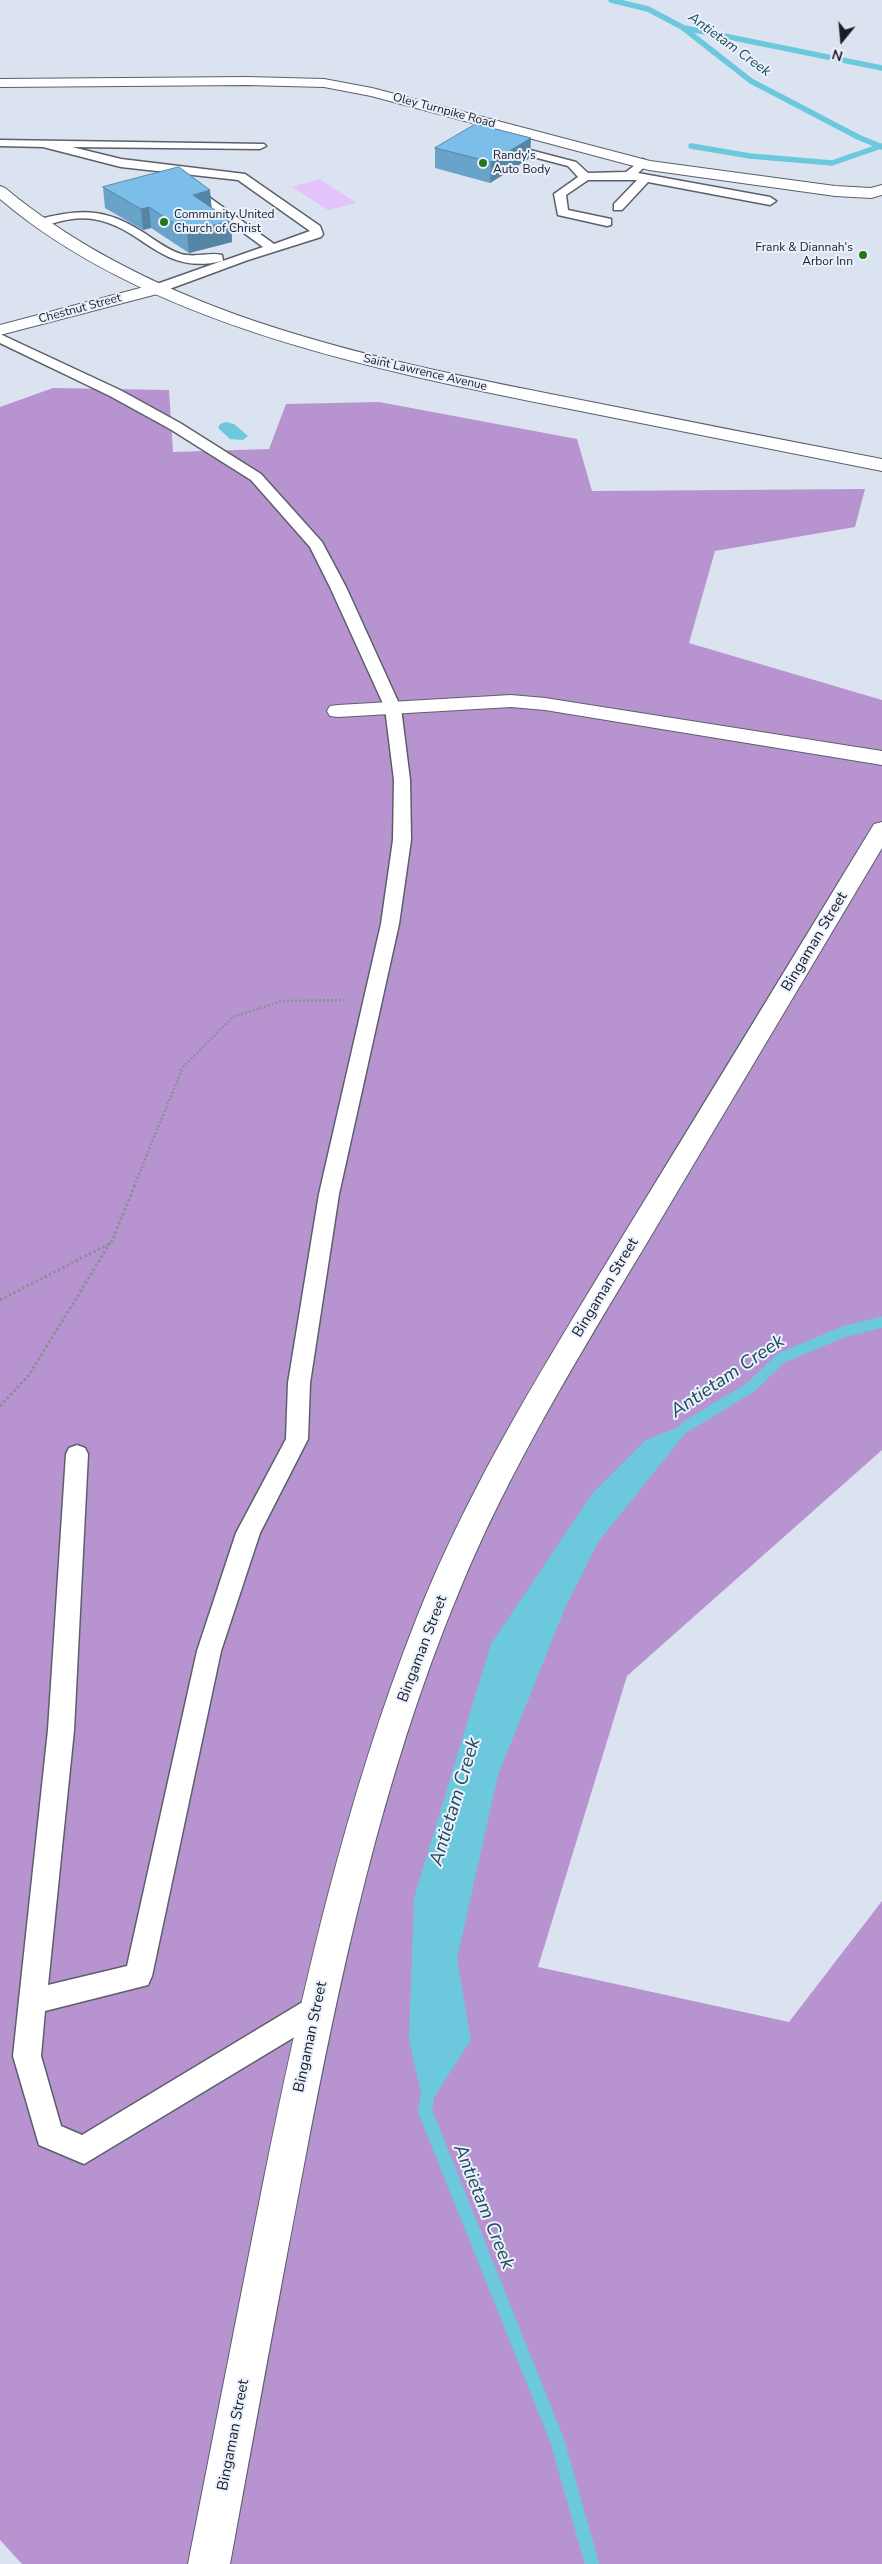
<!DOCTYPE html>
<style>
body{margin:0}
#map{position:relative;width:882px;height:2564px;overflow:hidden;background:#dce3f0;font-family:"Nunito Sans",sans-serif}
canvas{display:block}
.north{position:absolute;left:817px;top:15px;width:50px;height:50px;-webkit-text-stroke:4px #eaf1fe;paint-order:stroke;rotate:197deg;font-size:14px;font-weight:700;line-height:20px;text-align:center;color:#1a1d21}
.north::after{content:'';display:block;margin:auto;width:18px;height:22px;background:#1a1d21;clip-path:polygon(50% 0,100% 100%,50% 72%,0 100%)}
</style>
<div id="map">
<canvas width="882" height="2564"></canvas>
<div class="north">N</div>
</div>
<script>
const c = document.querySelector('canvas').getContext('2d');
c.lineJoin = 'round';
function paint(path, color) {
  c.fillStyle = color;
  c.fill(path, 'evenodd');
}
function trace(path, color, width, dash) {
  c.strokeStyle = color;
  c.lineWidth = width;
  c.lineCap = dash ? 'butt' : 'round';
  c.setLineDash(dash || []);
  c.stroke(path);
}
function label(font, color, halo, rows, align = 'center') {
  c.font = font + ' "Nunito Sans",sans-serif';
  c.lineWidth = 4;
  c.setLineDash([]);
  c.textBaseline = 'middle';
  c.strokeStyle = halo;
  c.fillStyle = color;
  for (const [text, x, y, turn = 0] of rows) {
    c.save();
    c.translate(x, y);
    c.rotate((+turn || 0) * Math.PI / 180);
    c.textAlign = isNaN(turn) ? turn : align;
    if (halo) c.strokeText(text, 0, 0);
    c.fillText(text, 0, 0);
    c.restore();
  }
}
const green = new Path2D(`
 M 319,179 L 357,203 L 328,210 L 292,187 Z`);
const forest = new Path2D(`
 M 53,388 L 169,390 L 173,452 L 269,449 L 286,404 L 379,402 L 577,439 L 592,491 L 865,489 L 855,527 L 715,551 L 689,643 L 882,700 L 882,1450 L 627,1676 L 538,1967 L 789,2022 L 882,1901 L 882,2564 L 22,2564 L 0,2540 L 0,407 Z`);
const water = new Path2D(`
 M 226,422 L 234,424 L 248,436 L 243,440 L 230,439 L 218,428 L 220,424 Z
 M 696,1420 L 598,1542 L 565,1608 L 498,1775 L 457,1959 L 471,2040 L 425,2111 L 409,2039 L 414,1898 L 491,1644 L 592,1494 L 646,1440 Z`);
const streamFar2 = new Path2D(`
 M 611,0 L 648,9 L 682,27 L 751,81 L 858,137 L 882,147
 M 685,28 L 882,68
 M 691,146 L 750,156 L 832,163 L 881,146`);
const streamFar1 = new Path2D(`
 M 685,1427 L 751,1387 L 781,1358 L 843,1332 L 882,1322`);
const stream = new Path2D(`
 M 427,2098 L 425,2111 L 557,2440 L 592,2564`);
const pathFar1 = new Path2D(`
 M 134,1186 L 183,1067 L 233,1017 L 282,1001 L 345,1000`);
const path = new Path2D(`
 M 0,1300 L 111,1243 L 135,1185
 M 0,1406 L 29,1375 L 110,1243`);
const lane = new Path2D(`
 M 0,140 L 264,144 L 266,146 L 260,149 L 72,147 L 121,159 L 245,174 L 320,226 L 323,234 L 321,237 L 248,260 L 164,291 L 154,291 L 153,288 L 154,285 L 222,261 C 160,276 144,227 93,219 C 75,216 57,222 40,227 L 34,223 L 36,220 C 77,209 104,207 141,231 C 154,239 166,249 181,254 C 195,258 209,252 222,255 L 223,261 L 263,247 L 184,189 L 184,183 L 188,182 L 274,244 L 310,231 L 238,180 L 121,167 L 43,147 L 0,146 Z
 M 503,143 L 576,162 L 588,173 L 626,172 L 643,159 L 649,163 L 638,173 L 770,197 L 776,201 L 770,205 L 648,182 L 622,210 L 614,210 L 614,204 L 637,180 L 588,180 L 566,195 L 568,210 L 611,219 L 611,225 L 607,226 L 558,215 L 554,194 L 578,177 L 568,166 L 499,148 L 499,144 Z
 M 0,334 L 120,390 L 180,423 L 261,474 L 322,542 L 346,587 L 401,708 L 410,780 L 411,840 L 399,924 L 339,1194 L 310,1383 L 308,1439 L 260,1533 L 221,1651 L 152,1976 L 148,1985 L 45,2011 L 41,2056 L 61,2126 L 82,2135 L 306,2000 L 316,1996 L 326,2000 L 330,2009 L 326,2018 L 84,2164 L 39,2145 L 13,2056 L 48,1730 L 66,1454 L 69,1448 L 77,1445 L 85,1448 L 88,1454 L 74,1730 L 48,1985 L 127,1966 L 197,1651 L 236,1533 L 286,1439 L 288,1383 L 319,1194 L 381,924 L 393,840 L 394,780 L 385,708 L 330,587 L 310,547 L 251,480 L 170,429 L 110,396 L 0,343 Z`);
const street = new Path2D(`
 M 159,283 L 165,284 L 167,288 L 165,292 L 0,335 L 0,325 Z
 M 511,695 L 545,698 L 882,751 L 882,765 L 545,710 L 511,707 L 338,717 L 330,716 L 327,711 L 330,706 L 338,705 Z`);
const secondary = new Path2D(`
 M 247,77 L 324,79 L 372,88 L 650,161 L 835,186 L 871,188 L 882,185 L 882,195 L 871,198 L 835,196 L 649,170 L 371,96 L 324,87 L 247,85 L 0,87 L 0,79 Z
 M 0,186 L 5,188 C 161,318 378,360 571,398 C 675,419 778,439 882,459 L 882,471 C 776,450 671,429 565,408 C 379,371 148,325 0,199 Z
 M 882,822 L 882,848 C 804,979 726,1110 648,1241 C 579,1356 509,1469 458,1594 C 382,1777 340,1975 303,2170 C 278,2301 254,2432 230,2564 L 188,2564 C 213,2437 238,2310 263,2183 C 302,1991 345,1799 417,1617 C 471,1481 549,1358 624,1234 C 707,1099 789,964 871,829 L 874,824 Z`);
const wall = new Path2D(`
 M 435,148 L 530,158 L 490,183 L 435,168 Z
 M 103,187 L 212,208 L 231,221 L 232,242 L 189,253 L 151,228 L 143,230 L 105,208 Z`);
const shadedWall = new Path2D(`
 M 531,138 L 530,158 L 490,183 L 491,162 Z
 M 210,190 L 212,211 L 193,195 Z
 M 149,207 L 151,228 L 143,230 L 141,209 Z
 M 231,221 L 232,242 L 189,253 L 187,232 Z`);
const building = new Path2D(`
 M 476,124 L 531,138 L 491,162 L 435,148 Z
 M 179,167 L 210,190 L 193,195 L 231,221 L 187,232 L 149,207 L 141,209 L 103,187 Z`);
const markers = [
 [483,163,5,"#26761e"],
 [164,222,5,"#26761e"],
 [863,255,5,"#26761e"]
];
const farStreetnames = [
 ["Oley Turnpike Road",444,111,15],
 ["Chestnut Street",80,309,-15],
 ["Saint Lawrence Avenue",425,373,13]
];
const farPoinames = [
 ["Randy's",493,156],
 ["Auto Body",493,170],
 ["Community United",174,215],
 ["Church of Christ",174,229],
 ["Frank & Diannah's",853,248,"right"],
 ["Arbor Inn",853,262,"right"]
];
const farWaternames = [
 ["Antietam Creek",729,45,36]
];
const streetNames = [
 ["Bingaman Street",815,942,-59],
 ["Bingaman Street",606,1288,-59],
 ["Bingaman Street",423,1649,-69],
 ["Bingaman Street",311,2037,-78],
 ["Bingaman Street",234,2435,-79]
];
const nearWaternames = [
 ["Antietam Creek",728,1377,-34],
 ["Antietam Creek",456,1802,-73],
 ["Antietam Creek",483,2207,68]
];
paint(green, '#e4c3fd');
paint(forest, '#b794d0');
paint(water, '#6cc9dd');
trace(streamFar2, '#6cc9dd', 5.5);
trace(streamFar1, '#6cc9dd', 11);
trace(stream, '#6cc9dd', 14);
trace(lane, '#5a606b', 3);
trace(street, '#5a606b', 2);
trace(secondary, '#5a606b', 2);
trace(pathFar1, '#8a8f98', 2.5, [2, 2]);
trace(path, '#8a8f98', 3, [2.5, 2.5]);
paint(lane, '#fff');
paint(street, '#fff');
paint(secondary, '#fff');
paint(wall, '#6aa3c9');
paint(shadedWall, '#5685a4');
paint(building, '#7bbeea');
trace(building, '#5685a4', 1);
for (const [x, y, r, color] of markers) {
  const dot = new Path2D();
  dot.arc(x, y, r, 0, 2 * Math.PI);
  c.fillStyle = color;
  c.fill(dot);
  trace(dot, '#eaf1fe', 2);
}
label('12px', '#1a1d21', '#eaf1fe', farStreetnames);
label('12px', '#1a1d21', '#eaf1fe', farPoinames, 'left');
label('italic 14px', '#214b55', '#eaf1fe', farWaternames);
label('15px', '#1a1d21', '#eaf1fe', streetNames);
label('italic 19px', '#214b55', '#eaf1fe', nearWaternames);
</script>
